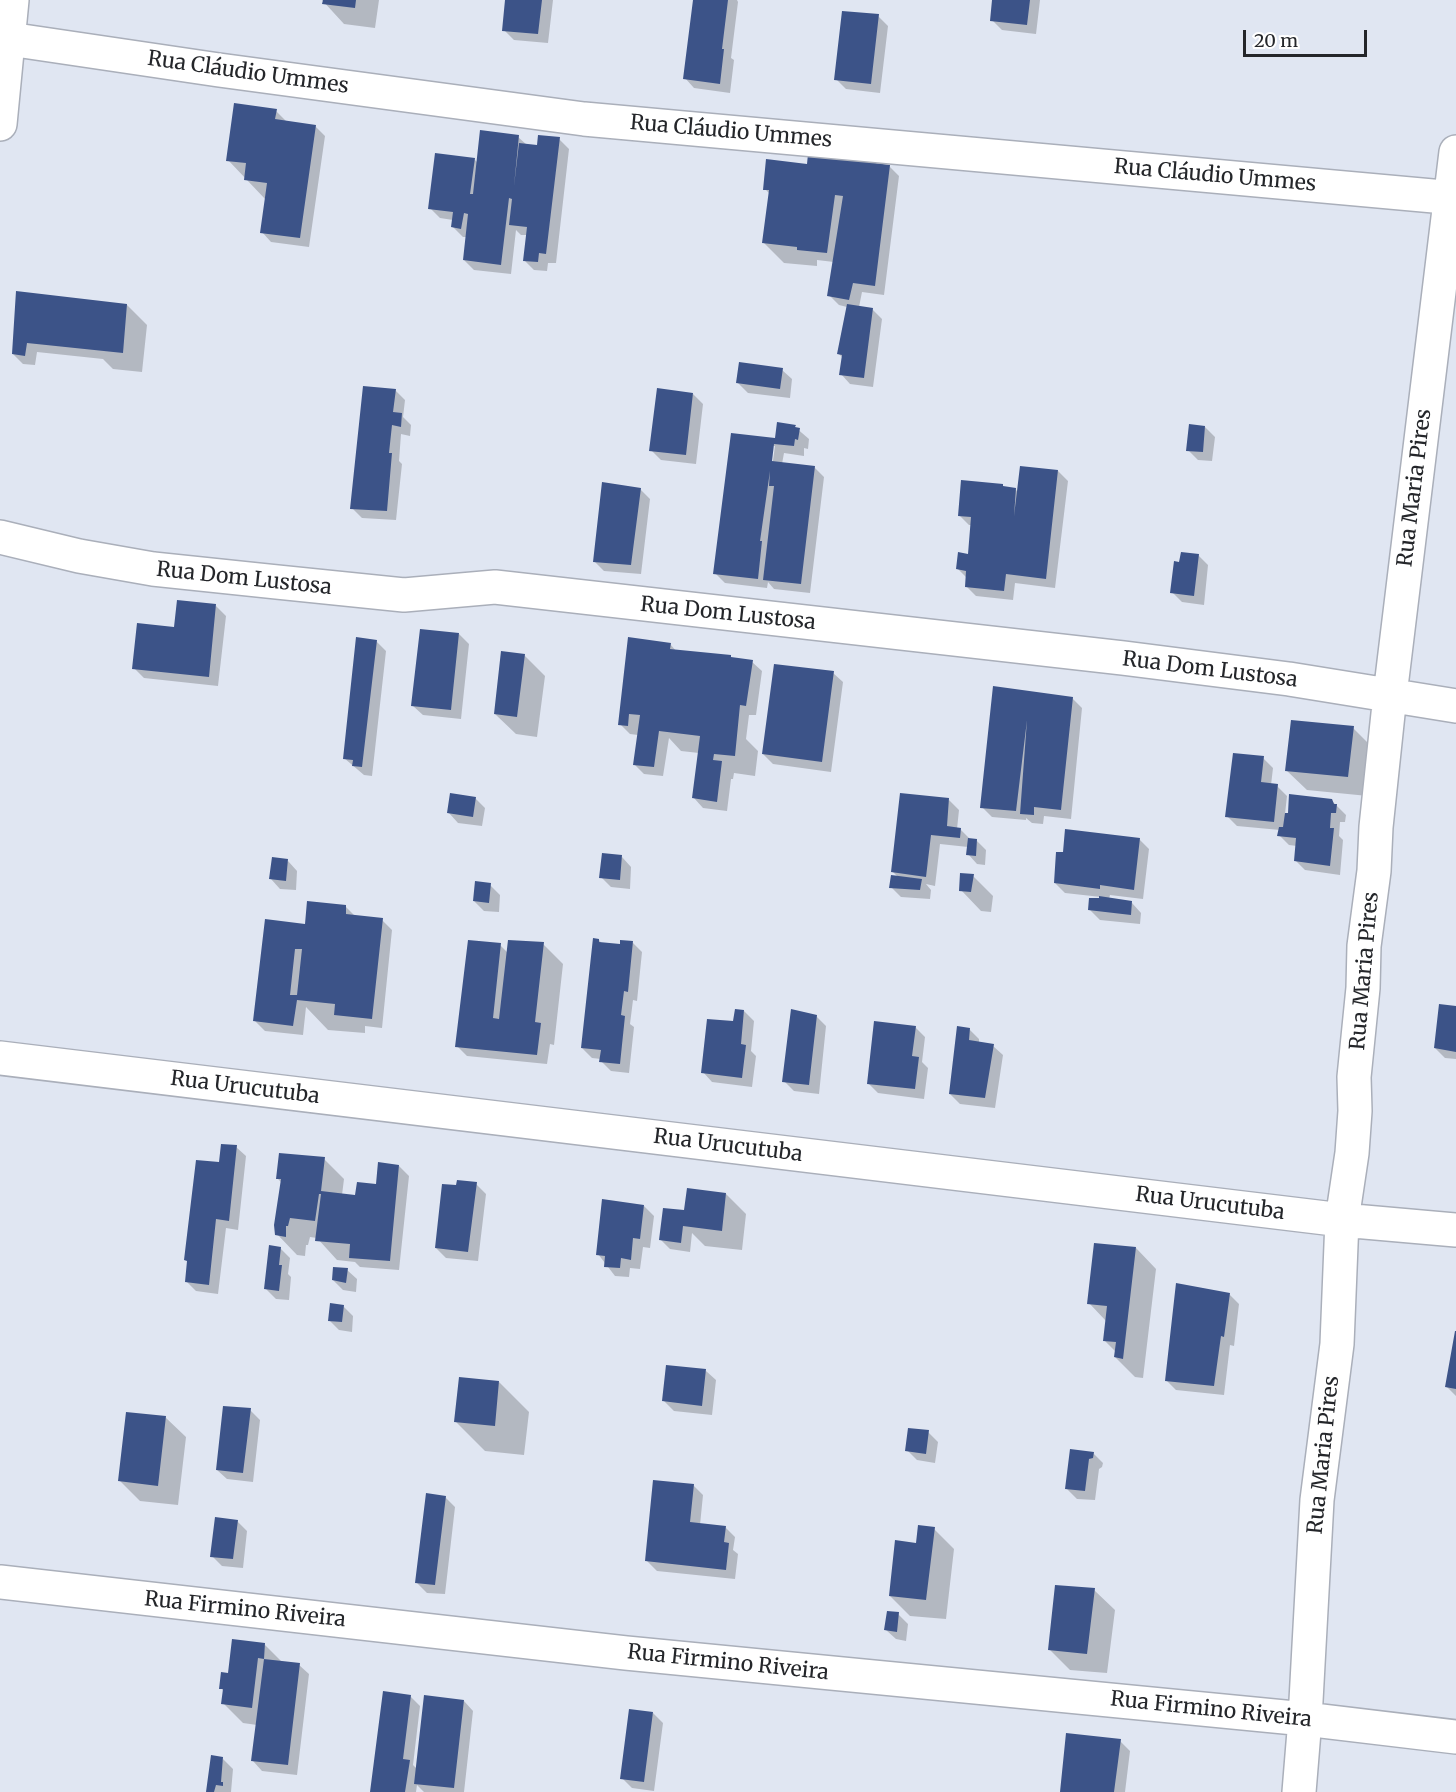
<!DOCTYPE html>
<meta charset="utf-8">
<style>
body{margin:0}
#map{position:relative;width:1456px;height:1792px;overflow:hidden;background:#e0e6f2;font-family:Merriweather,serif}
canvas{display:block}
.scale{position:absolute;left:1243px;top:30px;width:124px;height:27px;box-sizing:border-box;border:3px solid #24262a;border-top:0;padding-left:8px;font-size:18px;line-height:21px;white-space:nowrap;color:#24262a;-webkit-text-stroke:4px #fff;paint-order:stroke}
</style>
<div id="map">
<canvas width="1456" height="1792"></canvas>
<div class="scale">20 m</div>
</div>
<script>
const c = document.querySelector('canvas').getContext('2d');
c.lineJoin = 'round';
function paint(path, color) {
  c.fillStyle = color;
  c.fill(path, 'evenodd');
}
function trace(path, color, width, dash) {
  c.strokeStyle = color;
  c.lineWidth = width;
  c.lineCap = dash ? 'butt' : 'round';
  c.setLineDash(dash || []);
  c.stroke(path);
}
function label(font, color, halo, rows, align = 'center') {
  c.font = font + ' Merriweather,serif';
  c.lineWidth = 6;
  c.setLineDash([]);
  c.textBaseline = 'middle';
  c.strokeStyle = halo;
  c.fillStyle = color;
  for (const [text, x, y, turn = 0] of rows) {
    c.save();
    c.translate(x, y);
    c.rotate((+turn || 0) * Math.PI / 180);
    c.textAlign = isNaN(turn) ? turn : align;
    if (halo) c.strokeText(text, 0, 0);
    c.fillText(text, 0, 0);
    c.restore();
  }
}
const shadow = new Path2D(`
 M 322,0 L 379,0 L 375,28 L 344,24 Z
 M 507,0 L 553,0 L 548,43 L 514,40 L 504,30 Z
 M 694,0 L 737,0 L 738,2 L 731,58 L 734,60 L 730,93 L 694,88 L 685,78 Z
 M 994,0 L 1040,0 L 1036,34 L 1002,30 L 992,20 Z
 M 878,16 L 888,26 L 880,93 L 846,89 L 836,79 Z
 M 276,111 L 287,122 L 315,126 L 325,136 L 309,247 L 271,242 L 262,232 L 266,200 L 228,160 Z
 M 518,137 L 527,145 L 539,147 L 559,139 L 569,149 L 556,263 L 548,263 L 547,271 L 534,270 L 524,260 L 528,235 L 521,235 L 516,230 L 511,274 L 474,270 L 464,260 L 467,237 L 463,237 L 453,227 L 453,220 L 440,218 L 430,208 L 474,159 L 478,163 Z
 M 806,166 L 889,166 L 899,176 L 884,295 L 862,292 L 859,307 L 872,309 L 882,319 L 873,387 L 850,384 L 841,374 L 843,358 L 839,354 L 847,307 L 839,305 L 829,295 L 834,262 L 817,260 L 817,266 L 784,263 L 764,243 L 770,194 L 765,189 Z
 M 18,293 L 127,305 L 147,325 L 142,372 L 113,369 L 103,359 L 37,352 L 35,365 L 23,364 L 13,354 Z
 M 782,370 L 792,379 L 790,398 L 748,393 L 738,383 Z
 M 395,390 L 405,400 L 403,417 L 411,425 L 410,436 L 401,434 L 399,461 L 402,464 L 396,520 L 362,518 L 352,508 Z
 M 693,394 L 703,404 L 696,464 L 661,460 L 651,450 Z
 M 778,424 L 795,427 L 809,439 L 808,449 L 804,448 L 804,456 L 784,453 L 782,464 L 814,467 L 824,477 L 810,593 L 774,589 L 768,582 L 767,588 L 725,583 L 715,573 L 732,434 L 776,439 ZM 772,446 L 775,446 L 772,468 L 769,468 Z
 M 1205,427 L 1215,437 L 1212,461 L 1198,460 L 1188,450 Z
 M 1058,471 L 1068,481 L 1055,588 L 1015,583 L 1013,600 L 976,596 L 966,586 L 967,578 L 958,569 L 969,555 L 972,525 L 969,525 L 959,515 L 1005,488 L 1015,489 L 1018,492 Z
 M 640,489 L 650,499 L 641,574 L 604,571 L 594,561 Z
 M 1198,555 L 1208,565 L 1204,605 L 1182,602 L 1172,592 L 1180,564 Z
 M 216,606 L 226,616 L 218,686 L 144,678 L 134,668 L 176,629 Z
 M 459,634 L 469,644 L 461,719 L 423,715 L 413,706 Z
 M 376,641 L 386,651 L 372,776 L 364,775 L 344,758 Z
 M 670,644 L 677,652 L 752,662 L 762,671 L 756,715 L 749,715 L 746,739 L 758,751 L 755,776 L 734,773 L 733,779 L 731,779 L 727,811 L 703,808 L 694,798 L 699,753 L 681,751 L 669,738 L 663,776 L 644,774 L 634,764 L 638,735 L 630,734 L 620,724 Z
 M 524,655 L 545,676 L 537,737 L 516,734 L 495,714 Z
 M 833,673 L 843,682 L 831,772 L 773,764 L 763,754 Z
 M 994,688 L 1072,698 L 1082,708 L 1071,819 L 1044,816 L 1043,824 L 1032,823 L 1026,818 L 1026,820 L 992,817 L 982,807 Z
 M 1353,728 L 1373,748 L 1368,796 L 1307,790 L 1286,770 Z
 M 1263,758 L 1273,768 L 1271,785 L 1277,786 L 1287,796 L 1285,814 L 1331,800 L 1346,815 L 1345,822 L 1340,822 L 1339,836 L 1343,840 L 1340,875 L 1305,870 L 1295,860 L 1297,846 L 1289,845 L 1279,835 L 1280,830 L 1237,826 L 1227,816 Z
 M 475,798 L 485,808 L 482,826 L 458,823 L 449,813 Z
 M 949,800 L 959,810 L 957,829 L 960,829 L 971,840 L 976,840 L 986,850 L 985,865 L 977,864 L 968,854 L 968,847 L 940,844 L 935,886 L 926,884 L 931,890 L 930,899 L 901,897 L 891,887 L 899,878 L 893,872 Z
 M 1139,839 L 1149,849 L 1143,899 L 1110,895 L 1109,899 L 1132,903 L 1141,913 L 1140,924 L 1100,920 L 1090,910 L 1101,900 L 1101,897 L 1065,893 L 1055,883 L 1064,854 Z
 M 622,857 L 631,867 L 630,889 L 611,887 L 601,877 Z
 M 288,861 L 297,871 L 296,890 L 280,889 L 271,879 Z
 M 973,876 L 993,896 L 991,912 L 981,911 L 961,890 Z
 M 490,885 L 500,895 L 499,912 L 484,911 L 474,901 Z
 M 346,907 L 356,917 L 382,920 L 392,930 L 382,1028 L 365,1026 L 365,1033 L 328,1030 L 306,1007 L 303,1035 L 265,1031 L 255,1021 L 306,926 Z
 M 599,940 L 602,944 L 621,945 L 633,943 L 642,952 L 637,1001 L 633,1000 L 630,1024 L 634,1027 L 629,1073 L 611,1071 L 601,1061 L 601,1059 L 592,1058 L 582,1048 Z
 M 543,944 L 563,964 L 554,1045 L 550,1044 L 547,1064 L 467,1056 L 457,1046 L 500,945 L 507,952 Z
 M 1456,1008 L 1456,1059 L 1445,1058 L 1435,1048 Z
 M 744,1011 L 754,1021 L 751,1051 L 756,1056 L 752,1087 L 712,1082 L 703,1072 Z
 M 816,1016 L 826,1026 L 819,1094 L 794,1091 L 784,1081 Z
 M 915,1027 L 925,1037 L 922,1062 L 928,1068 L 924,1099 L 878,1093 L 868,1083 Z
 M 969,1029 L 979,1039 L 979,1043 L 993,1046 L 1003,1055 L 995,1108 L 960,1104 L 950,1094 Z
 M 236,1147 L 246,1156 L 238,1230 L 226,1228 L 218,1294 L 196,1291 L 186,1281 L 220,1163 Z
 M 324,1159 L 344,1179 L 342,1195 L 356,1198 L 377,1185 L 399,1166 L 409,1176 L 399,1270 L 360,1267 L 355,1262 L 337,1260 L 317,1238 L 310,1237 L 308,1245 L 306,1245 L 305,1256 L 297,1255 L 277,1234 L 282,1183 L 277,1178 Z
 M 476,1184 L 486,1194 L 478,1261 L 446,1258 L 436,1248 L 457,1187 Z
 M 726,1194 L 746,1214 L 742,1250 L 705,1246 L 692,1233 L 690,1252 L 670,1249 L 660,1239 L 684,1212 Z
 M 644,1206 L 654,1216 L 650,1248 L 643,1247 L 640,1269 L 630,1268 L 629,1277 L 615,1276 L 598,1254 Z
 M 280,1248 L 290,1258 L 288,1274 L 291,1277 L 289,1300 L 276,1299 L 266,1289 Z
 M 1136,1248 L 1156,1269 L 1143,1378 L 1135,1377 L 1115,1357 L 1116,1352 L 1104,1340 L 1106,1321 L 1089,1303 Z
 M 347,1270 L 357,1279 L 356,1292 L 343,1290 L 333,1280 Z
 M 1229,1294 L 1239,1304 L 1234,1346 L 1230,1345 L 1224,1395 L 1176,1390 L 1166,1380 Z
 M 343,1306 L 353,1316 L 352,1332 L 339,1330 L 329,1320 Z
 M 1456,1333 L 1456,1396 L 1446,1386 Z
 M 706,1371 L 716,1380 L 712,1415 L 674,1411 L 664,1401 Z
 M 499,1382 L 529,1412 L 524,1455 L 485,1451 L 455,1421 Z
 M 250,1410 L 260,1420 L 253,1482 L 227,1479 L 217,1470 Z
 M 165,1417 L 186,1437 L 178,1505 L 140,1501 L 120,1481 Z
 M 928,1432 L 938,1442 L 935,1463 L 917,1460 L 907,1450 Z
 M 1093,1453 L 1103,1463 L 1102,1467 L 1099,1469 L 1095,1500 L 1077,1499 L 1067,1489 Z
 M 693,1485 L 703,1495 L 700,1525 L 725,1527 L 735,1537 L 733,1550 L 738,1554 L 735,1579 L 657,1571 L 647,1561 Z
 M 445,1497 L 455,1507 L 445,1594 L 427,1593 L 417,1583 Z
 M 237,1521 L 247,1531 L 243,1568 L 222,1566 L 212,1556 Z
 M 934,1529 L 954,1549 L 946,1619 L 910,1616 L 890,1596 L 918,1545 Z
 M 1094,1590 L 1115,1610 L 1107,1673 L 1070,1670 L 1050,1650 Z
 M 898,1614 L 908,1624 L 906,1641 L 896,1639 L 886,1630 Z
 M 265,1645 L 283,1663 L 299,1665 L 309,1674 L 297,1775 L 262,1771 L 253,1761 L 257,1725 L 243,1723 L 223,1703 L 224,1692 L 221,1688 L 229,1674 Z
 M 410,1696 L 420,1706 L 413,1765 L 417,1769 L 464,1701 L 473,1711 L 464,1792 L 424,1792 L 417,1785 L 416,1792 L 371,1792 Z
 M 653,1713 L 663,1723 L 654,1791 L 632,1788 L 622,1778 Z
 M 1120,1741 L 1130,1751 L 1125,1792 L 1061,1792 Z
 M 223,1759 L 233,1769 L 231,1792 L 208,1792 Z`);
const building = new Path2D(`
 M 323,0 L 356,0 L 355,8 L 322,4 Z
 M 505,0 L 542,0 L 538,34 L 502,31 Z
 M 693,0 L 728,0 L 722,49 L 724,49 L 720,84 L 683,79 Z
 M 992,0 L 1030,0 L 1027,25 L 990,21 Z
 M 842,11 L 879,14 L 871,84 L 834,80 Z
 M 234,103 L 277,109 L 275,119 L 316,125 L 300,238 L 260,233 L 267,183 L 244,180 L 246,163 L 226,161 Z
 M 480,130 L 519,135 L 514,186 L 519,143 L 537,145 L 538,135 L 560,137 L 546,254 L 539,253 L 538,262 L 523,261 L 527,227 L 509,225 L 512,199 L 509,198 L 501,265 L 463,260 L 468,214 L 464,213 L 461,229 L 451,227 L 453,212 L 428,209 L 435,153 L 475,158 L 470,194 L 473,194 Z
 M 808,154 L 890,165 L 875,286 L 853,283 L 849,300 L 827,296 L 843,196 L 835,195 L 827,253 L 797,250 L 797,247 L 762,243 L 769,190 L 763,190 L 766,159 L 807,164 Z
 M 16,291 L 127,304 L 123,353 L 27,343 L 25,356 L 12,354 Z
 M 847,304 L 873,308 L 864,378 L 839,375 L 842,355 L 837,354 Z
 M 739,362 L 783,368 L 780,389 L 736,383 Z
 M 363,386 L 396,389 L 393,412 L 402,413 L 401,427 L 392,425 L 389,453 L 392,453 L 387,511 L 350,509 Z
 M 657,388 L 693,393 L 686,455 L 649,451 Z
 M 777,422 L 796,425 L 795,427 L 800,428 L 798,440 L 795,439 L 794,446 L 774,444 L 772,461 L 815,466 L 801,584 L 763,580 L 774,486 L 769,486 L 770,471 L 760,541 L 762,541 L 758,579 L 713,574 L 731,433 L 775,438 Z
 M 1189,424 L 1205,426 L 1203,452 L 1186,451 Z
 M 1020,466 L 1058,470 L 1046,579 L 1006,574 L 1004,591 L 965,587 L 966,571 L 956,569 L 958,552 L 968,554 L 971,517 L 958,516 L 961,480 L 1003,484 L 1003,486 L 1016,488 L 1014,516 Z
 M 602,482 L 641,488 L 631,565 L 593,562 Z
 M 1181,552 L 1199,554 L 1194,596 L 1170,593 L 1174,561 L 1179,562 Z
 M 177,600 L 216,604 L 209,677 L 132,669 L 137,623 L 174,627 Z
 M 420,629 L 459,633 L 451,710 L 411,706 Z
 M 356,637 L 377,640 L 362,767 L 352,766 L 353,760 L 343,759 Z
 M 628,637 L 671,643 L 670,649 L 731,655 L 731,657 L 753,660 L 746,706 L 740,705 L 735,756 L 714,754 L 713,760 L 722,761 L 717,802 L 692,798 L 700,736 L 659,731 L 654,767 L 633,765 L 640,715 L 629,714 L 628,726 L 618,725 Z
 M 501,651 L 525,654 L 517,717 L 494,714 Z
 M 774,664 L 834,671 L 822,762 L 762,754 Z
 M 993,686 L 1073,697 L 1061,810 L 1034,807 L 1034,815 L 1020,814 L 1027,720 L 1016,811 L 980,808 Z
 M 1291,720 L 1354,726 L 1348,777 L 1285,771 Z
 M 1233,753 L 1264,756 L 1261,782 L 1278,784 L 1274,822 L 1225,817 Z
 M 450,793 L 476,797 L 473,817 L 447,813 Z
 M 900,793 L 949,798 L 947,826 L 961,828 L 960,838 L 931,835 L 926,877 L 891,872 Z
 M 1289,794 L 1332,799 L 1334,804 L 1337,804 L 1336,813 L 1331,813 L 1330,828 L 1334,828 L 1330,866 L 1294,861 L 1296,838 L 1277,836 L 1279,827 L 1283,827 L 1285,813 L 1288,813 Z
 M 1065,829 L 1140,838 L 1134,890 L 1100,885 L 1100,889 L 1054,883 L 1056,852 L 1063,852 Z
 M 968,838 L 977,839 L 976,856 L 966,855 Z
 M 602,853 L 622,855 L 620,880 L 599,878 Z
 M 272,857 L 288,859 L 286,881 L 269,879 Z
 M 960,873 L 974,874 L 971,892 L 959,891 Z
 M 891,875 L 922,879 L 920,890 L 889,888 Z
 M 475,881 L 491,883 L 489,903 L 473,901 Z
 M 1099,896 L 1132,901 L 1131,915 L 1088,910 L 1089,898 L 1099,898 Z
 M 307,901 L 346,905 L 346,914 L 383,918 L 372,1019 L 334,1015 L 335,1004 L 297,1000 L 293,1026 L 253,1021 L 265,919 L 305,924 ZM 295,949 L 302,949 L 297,995 L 290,995 Z
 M 593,938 L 599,939 L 599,942 L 620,944 L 620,940 L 633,941 L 628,992 L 624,991 L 621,1015 L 625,1016 L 620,1064 L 599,1062 L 601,1050 L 581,1048 Z
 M 468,940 L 501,943 L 493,1018 L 499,1019 L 508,940 L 544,942 L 535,1022 L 541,1023 L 537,1055 L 455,1047 Z
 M 1439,1004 L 1456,1006 L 1456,1052 L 1434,1048 Z
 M 735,1009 L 744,1010 L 741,1044 L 746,1045 L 742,1078 L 701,1073 L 707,1019 L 733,1021 Z
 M 791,1009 L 817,1015 L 809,1085 L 782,1082 Z
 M 874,1021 L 916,1026 L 912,1056 L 919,1057 L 915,1089 L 867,1084 Z
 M 957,1026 L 970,1028 L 969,1040 L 994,1044 L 985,1098 L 949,1094 Z
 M 221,1144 L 237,1145 L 229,1221 L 216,1219 L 209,1285 L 185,1282 L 187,1261 L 184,1260 L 196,1160 L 219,1162 Z
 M 279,1153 L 325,1157 L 321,1191 L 355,1195 L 357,1182 L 376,1184 L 378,1162 L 399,1165 L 390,1261 L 349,1258 L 350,1244 L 315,1241 L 321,1194 L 319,1194 L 315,1221 L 290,1218 L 288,1226 L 286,1226 L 286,1237 L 275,1235 L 274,1225 L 281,1179 L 276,1179 Z
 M 457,1180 L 477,1182 L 468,1252 L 435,1248 L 442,1184 L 456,1185 Z
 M 687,1188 L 726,1193 L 722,1231 L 683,1226 L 681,1243 L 659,1240 L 663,1208 L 684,1210 Z
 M 602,1199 L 644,1205 L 640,1239 L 633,1238 L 631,1260 L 621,1258 L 620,1268 L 604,1267 L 605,1256 L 596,1255 Z
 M 1094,1243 L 1136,1247 L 1123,1359 L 1114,1357 L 1116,1342 L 1103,1341 L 1107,1306 L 1087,1304 Z
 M 269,1245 L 281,1247 L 279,1265 L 282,1265 L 279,1291 L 264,1289 Z
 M 333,1267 L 348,1268 L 346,1283 L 332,1280 Z
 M 1176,1283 L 1230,1293 L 1224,1337 L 1221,1336 L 1214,1386 L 1165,1381 Z
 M 330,1303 L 344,1305 L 342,1322 L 328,1321 Z
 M 1455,1331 L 1456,1331 L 1456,1389 L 1445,1387 Z
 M 666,1365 L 706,1369 L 702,1406 L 662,1401 Z
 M 459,1377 L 499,1381 L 495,1426 L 454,1422 Z
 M 223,1406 L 251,1408 L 243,1473 L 216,1470 Z
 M 126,1412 L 166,1416 L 158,1486 L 118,1481 Z
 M 908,1428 L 929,1430 L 926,1454 L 905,1451 Z
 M 1070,1449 L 1094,1452 L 1093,1458 L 1089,1459 L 1085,1491 L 1065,1489 Z
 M 653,1480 L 694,1484 L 690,1522 L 726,1526 L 724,1542 L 729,1543 L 726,1570 L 645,1561 Z
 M 426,1493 L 446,1496 L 435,1585 L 415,1583 Z
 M 215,1517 L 238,1520 L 233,1559 L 210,1557 Z
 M 918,1525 L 935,1527 L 926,1600 L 889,1596 L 895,1540 L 916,1543 Z
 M 1055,1585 L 1095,1588 L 1087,1654 L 1048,1650 Z
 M 887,1611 L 899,1612 L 897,1632 L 884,1630 Z
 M 232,1639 L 265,1643 L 264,1659 L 258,1658 L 252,1708 L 221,1704 L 223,1689 L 219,1689 L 221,1672 L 228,1673 Z
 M 264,1659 L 300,1663 L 288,1765 L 251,1761 Z
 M 383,1691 L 411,1695 L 403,1759 L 410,1760 L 405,1792 L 370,1792 Z
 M 424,1695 L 464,1700 L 454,1788 L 414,1784 Z
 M 629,1709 L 653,1712 L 644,1782 L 620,1779 Z
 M 1066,1733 L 1121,1739 L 1114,1792 L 1060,1792 Z
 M 211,1755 L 223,1757 L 221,1782 L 223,1782 L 223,1786 L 216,1785 L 214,1792 L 206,1792 Z`);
const minor = new Path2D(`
 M 9,39 L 219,70 L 584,119 L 1456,198
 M 0,124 L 12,0
 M 0,537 L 79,556 L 153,569 L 277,582 L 404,595 L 495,587 L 1123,658 L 1289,679 L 1456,706
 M 0,1058 L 1342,1220 L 1456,1230
 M 0,1582 L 626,1653 L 1305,1719 L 1456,1737
 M 1299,1792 L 1305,1719 L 1317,1500 L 1337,1344 L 1342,1220 L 1352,1153 L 1355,1111 L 1354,1077 L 1363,988 L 1364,946 L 1374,871 L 1376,827 L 1390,695 L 1456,152`);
const streetNames = [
 ["Rua Cláudio Ummes",248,73,8],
 ["Rua Cláudio Ummes",731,132,5],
 ["Rua Cláudio Ummes",1215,176,5],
 ["Rua Maria Pires",1415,488,-83],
 ["Rua Dom Lustosa",244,579,6],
 ["Rua Dom Lustosa",728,614,6],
 ["Rua Dom Lustosa",1210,670,7],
 ["Rua Maria Pires",1365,971,-85],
 ["Rua Urucutuba",245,1088,7],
 ["Rua Urucutuba",728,1146,7],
 ["Rua Urucutuba",1210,1204,7],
 ["Rua Maria Pires",1324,1455,-84],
 ["Rua Firmino Riveira",245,1610,6],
 ["Rua Firmino Riveira",728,1663,6],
 ["Rua Firmino Riveira",1211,1710,6]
];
paint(shadow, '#0003');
paint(building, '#3c5388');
trace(minor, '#aaafba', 36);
trace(minor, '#fff', 33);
label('21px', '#24262a', '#fff', streetNames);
</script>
